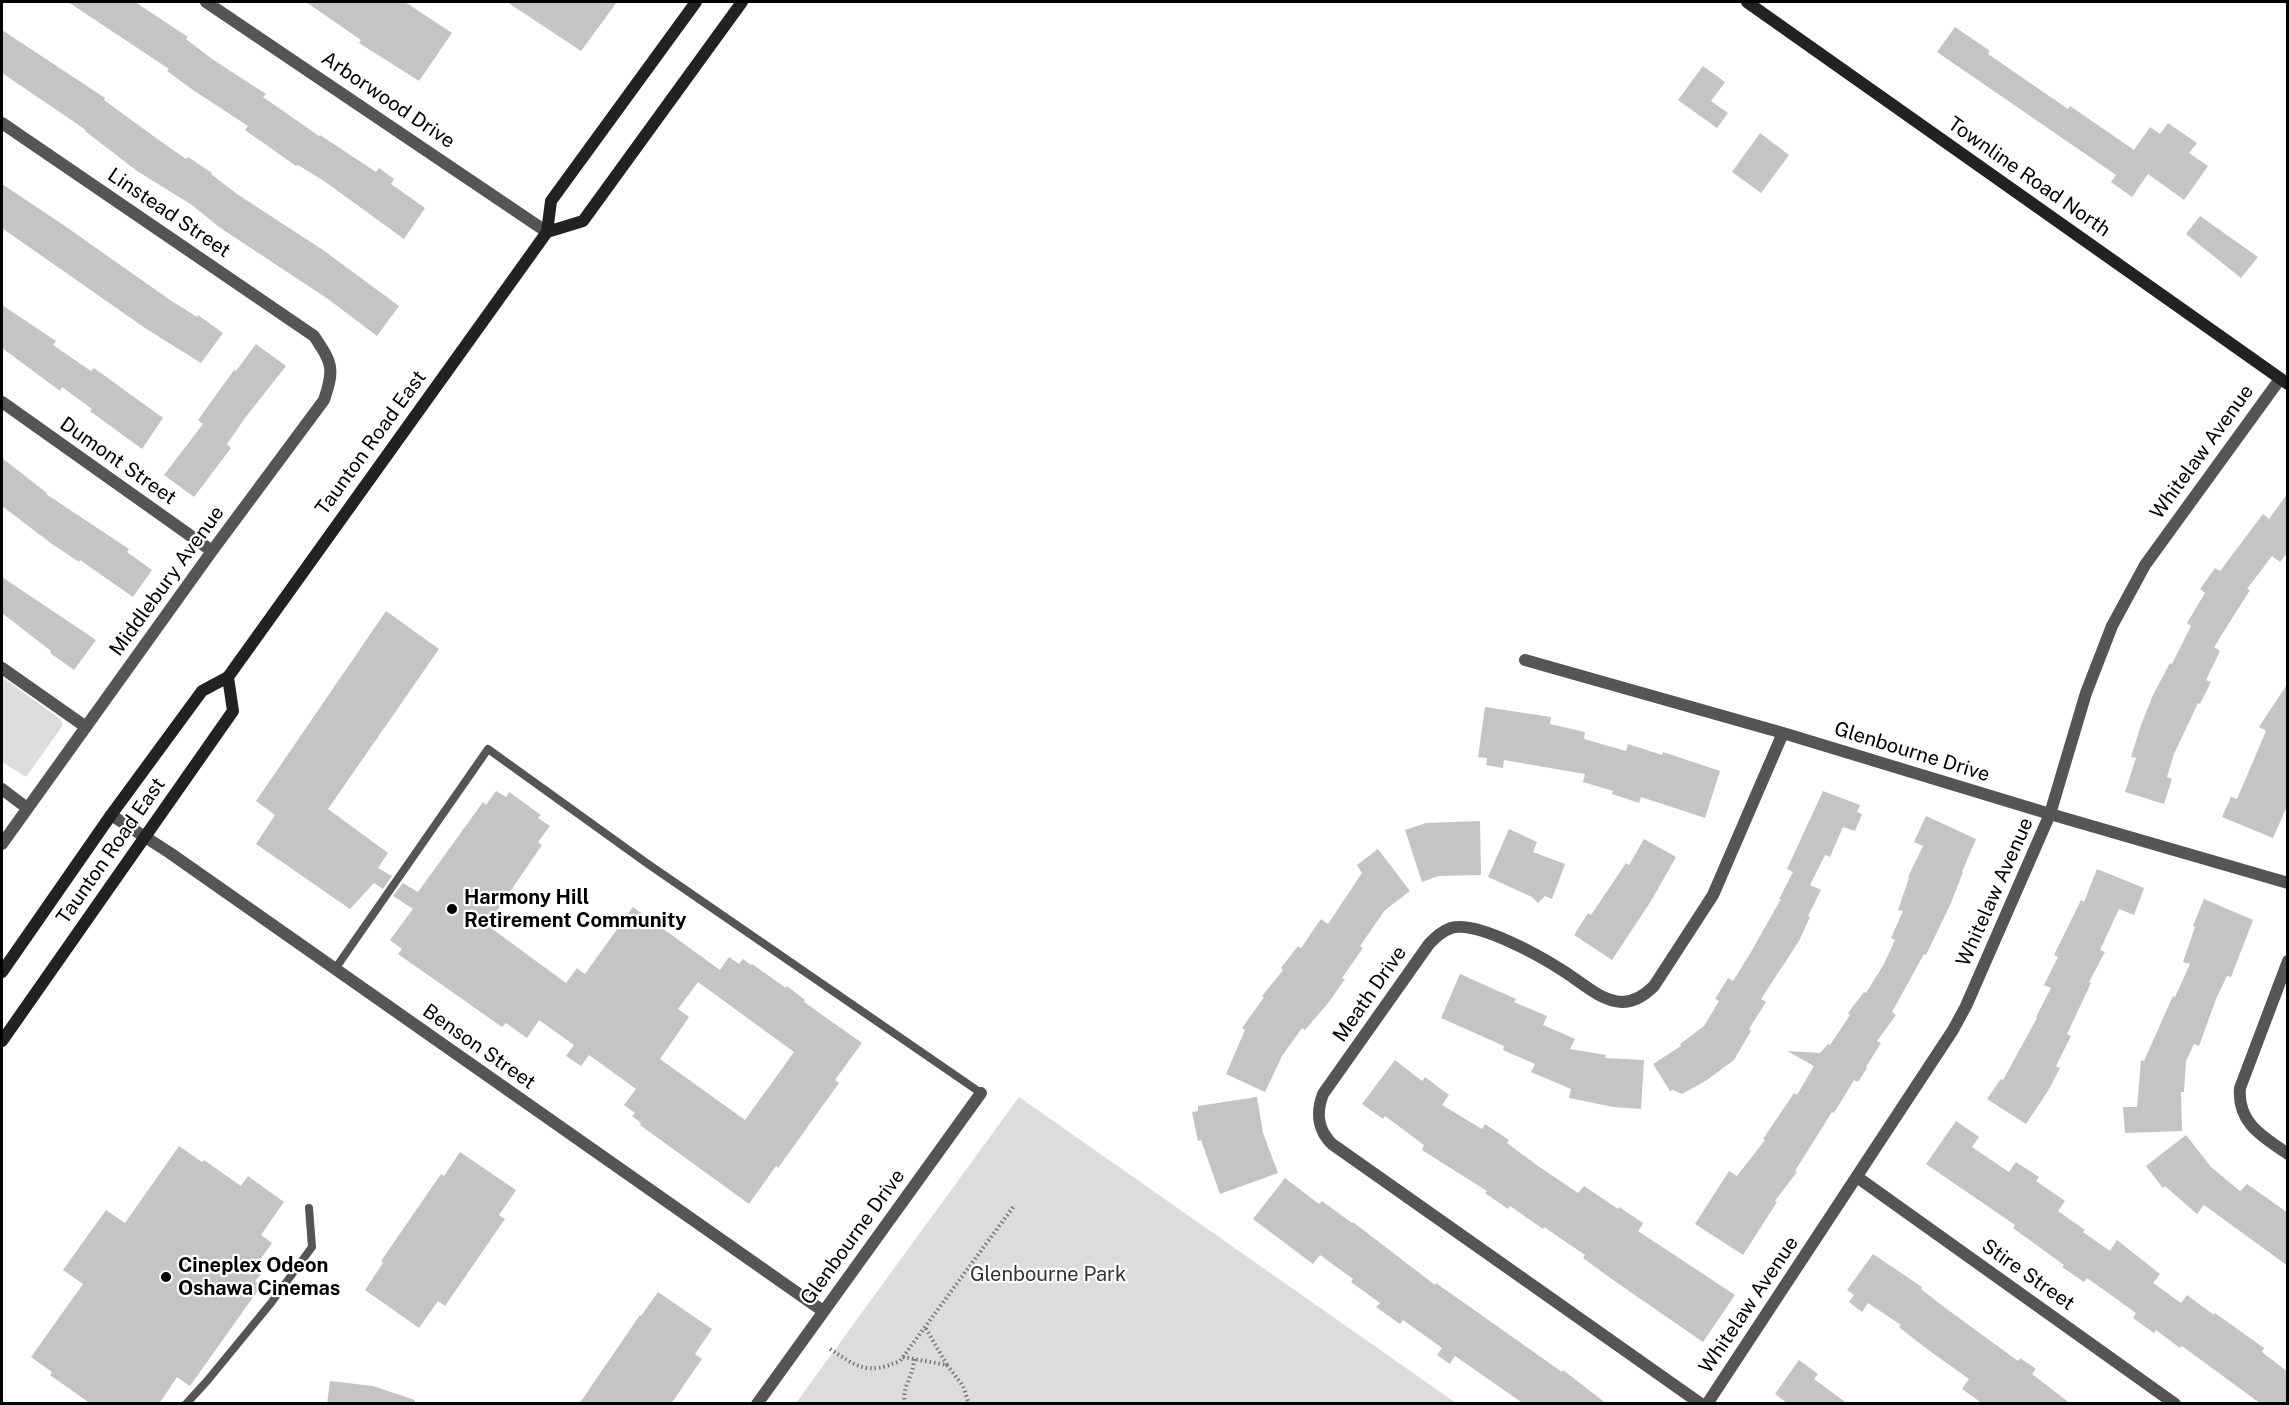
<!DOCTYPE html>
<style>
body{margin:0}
#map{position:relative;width:2289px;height:1405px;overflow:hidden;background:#fff;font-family:"Public Sans",sans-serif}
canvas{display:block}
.frame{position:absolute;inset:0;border:3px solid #000;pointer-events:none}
</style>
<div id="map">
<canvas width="2289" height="1405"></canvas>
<div class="frame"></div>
</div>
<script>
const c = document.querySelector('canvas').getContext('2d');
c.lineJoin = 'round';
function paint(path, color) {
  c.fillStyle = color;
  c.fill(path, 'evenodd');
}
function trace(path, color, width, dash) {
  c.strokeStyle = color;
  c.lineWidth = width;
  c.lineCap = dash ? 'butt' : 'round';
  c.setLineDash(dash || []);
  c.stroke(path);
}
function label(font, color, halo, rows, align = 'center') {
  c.font = font + ' "Public Sans",sans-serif';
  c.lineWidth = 4.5;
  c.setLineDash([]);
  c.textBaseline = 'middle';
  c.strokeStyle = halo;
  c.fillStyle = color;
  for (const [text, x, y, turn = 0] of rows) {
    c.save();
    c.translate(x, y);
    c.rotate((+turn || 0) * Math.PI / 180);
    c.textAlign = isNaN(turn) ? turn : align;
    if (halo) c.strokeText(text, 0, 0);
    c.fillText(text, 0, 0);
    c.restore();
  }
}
const green = new Path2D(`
 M 2,677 L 60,719 L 63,725 L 26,777 L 2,762 Z
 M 1019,1097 L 1456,1403 L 796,1403 Z`);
const building = new Path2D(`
 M 68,2 L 135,2 L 188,37 L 186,39 L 212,59 L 266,94 L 263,97 L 319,136 L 320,135 L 376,172 L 379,168 L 394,179 L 391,184 L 425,208 L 404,239 L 324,181 L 298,165 L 296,166 L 245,130 L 248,126 L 193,90 L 167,71 L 169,69 Z
 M 306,2 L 405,2 L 452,33 L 419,81 L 359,43 L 361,40 Z
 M 507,2 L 617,2 L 581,51 Z
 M 1955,27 L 1990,51 L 1988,54 L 2068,109 L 2070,106 L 2134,150 L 2150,127 L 2160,134 L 2168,123 L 2197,143 L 2189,153 L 2208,166 L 2184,200 L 2148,174 L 2132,197 L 2111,182 L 2116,175 L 1937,52 Z
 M 2,30 L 105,98 L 104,100 L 156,138 L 186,159 L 188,157 L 212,173 L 211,174 L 237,194 L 323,250 L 399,306 L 377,336 L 328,299 L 219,227 L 192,205 L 137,171 L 85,131 L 86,130 L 2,73 Z
 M 1703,66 L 1725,82 L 1711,101 L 1728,113 L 1717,128 L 1678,100 Z
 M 1760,133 L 1789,155 L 1761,193 L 1732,172 Z
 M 2,184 L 62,224 L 170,300 L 197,317 L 198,315 L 223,333 L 201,363 L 145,328 L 2,228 Z
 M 2200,216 L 2258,257 L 2241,278 L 2186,234 Z
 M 2,305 L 56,341 L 53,345 L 91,371 L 94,368 L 163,418 L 142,449 L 90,411 L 92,409 L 62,387 L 60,391 L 2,348 Z
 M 256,344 L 286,366 L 245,418 L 227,444 L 231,448 L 194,497 L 164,475 L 203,424 L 198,420 L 234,370 L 236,371 Z
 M 2,458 L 47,493 L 46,494 L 129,549 L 127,552 L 152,570 L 133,597 L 80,560 L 79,562 L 52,544 L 2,506 Z
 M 2288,493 L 2288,552 L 2280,562 L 2272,556 L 2247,589 L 2250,590 L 2214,647 L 2220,651 L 2206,680 L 2211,682 L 2200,704 L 2198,703 L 2174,754 L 2167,777 L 2172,779 L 2164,804 L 2125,792 L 2136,758 L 2131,757 L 2141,725 L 2153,695 L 2170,663 L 2172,664 L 2191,626 L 2187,623 L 2205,593 L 2200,589 L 2215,568 L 2220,571 L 2263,514 L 2269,519 Z
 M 2,577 L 96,640 L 74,670 L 50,653 L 51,651 L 2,613 Z
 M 386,611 L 439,649 L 328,809 L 388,853 L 378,868 L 392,876 L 383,889 L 374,883 L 350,909 L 256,844 L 275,815 L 256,801 Z
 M 2288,683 L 2288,804 L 2273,838 L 2222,817 L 2231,797 L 2237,799 L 2266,731 L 2259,727 Z
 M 1485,707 L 1551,717 L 1550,724 L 1585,732 L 1584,739 L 1626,751 L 1628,744 L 1662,755 L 1663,752 L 1720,771 L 1705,818 L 1641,797 L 1639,803 L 1612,794 L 1613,791 L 1583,782 L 1585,774 L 1504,760 L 1503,768 L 1486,765 L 1487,758 L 1478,757 Z
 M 496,791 L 506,797 L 509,792 L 541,815 L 538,818 L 550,826 L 538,842 L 542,845 L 487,925 L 566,983 L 577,968 L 585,974 L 633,907 L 720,970 L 729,957 L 739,964 L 743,959 L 751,965 L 752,964 L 786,988 L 787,986 L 805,1000 L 804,1002 L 862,1043 L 835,1080 L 839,1083 L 778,1168 L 776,1166 L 749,1204 L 640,1125 L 641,1123 L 632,1116 L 635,1113 L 624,1105 L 636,1089 L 589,1055 L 581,1066 L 566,1056 L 574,1045 L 539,1020 L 527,1038 L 506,1023 L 502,1027 L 398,954 L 402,949 L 390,940 L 413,909 L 393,896 L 403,883 L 418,892 L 483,802 L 486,805 ZM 698,982 L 794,1052 L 745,1120 L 660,1059 L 689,1017 L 678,1009 Z
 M 1823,791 L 1860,805 L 1857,812 L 1862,814 L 1855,831 L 1843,827 L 1830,857 L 1825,855 L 1810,885 L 1821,890 L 1808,916 L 1810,917 L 1799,941 L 1761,999 L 1766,1002 L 1749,1029 L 1751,1031 L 1734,1060 L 1707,1080 L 1682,1094 L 1673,1090 L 1670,1091 L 1653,1064 L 1681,1046 L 1680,1044 L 1704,1026 L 1719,1001 L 1715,999 L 1728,978 L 1733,981 L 1751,952 L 1781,899 L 1779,899 L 1793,872 L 1787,869 Z
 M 1926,816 L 1976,839 L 1962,872 L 1963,872 L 1951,903 L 1926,955 L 1924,954 L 1892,1012 L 1896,1015 L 1877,1041 L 1881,1043 L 1866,1067 L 1867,1068 L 1858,1082 L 1854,1080 L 1834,1113 L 1832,1112 L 1795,1171 L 1797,1172 L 1775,1201 L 1777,1202 L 1743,1255 L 1695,1224 L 1729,1171 L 1737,1176 L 1765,1140 L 1763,1139 L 1794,1093 L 1797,1095 L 1814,1066 L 1787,1051 L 1820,1053 L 1828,1044 L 1830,1045 L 1850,1015 L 1848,1013 L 1864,992 L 1866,993 L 1884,964 L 1895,940 L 1891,938 L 1903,911 L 1898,910 L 1909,878 L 1908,877 L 1923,846 L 1914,842 Z
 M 1480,821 L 1481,875 L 1438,876 L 1422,882 L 1405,830 L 1426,823 Z
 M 1509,829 L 1537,842 L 1533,852 L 1565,864 L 1552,899 L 1545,896 L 1538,903 L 1532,897 L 1488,877 Z
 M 1644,839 L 1676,857 L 1651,901 L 1612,960 L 1574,935 L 1588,913 L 1591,915 L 1626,863 L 1629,865 Z
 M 1378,849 L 1410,891 L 1385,910 L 1360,946 L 1363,948 L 1342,978 L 1345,979 L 1329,1002 L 1305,1030 L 1302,1028 L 1282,1056 L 1265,1092 L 1226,1074 L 1245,1030 L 1242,1028 L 1264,997 L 1262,996 L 1283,970 L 1281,968 L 1298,946 L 1301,948 L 1321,919 L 1328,924 L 1362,873 L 1357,865 Z
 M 2097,869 L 2144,888 L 2134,915 L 2119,909 L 2100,950 L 2105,952 L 2089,982 L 2091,983 L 2067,1034 L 2071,1036 L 2056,1066 L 2060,1068 L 2048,1091 L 2026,1124 L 1987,1099 L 2001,1079 L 2003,1080 L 2037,1018 L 2036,1017 L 2051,988 L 2044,985 L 2058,957 L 2054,955 L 2081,900 L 2084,902 Z
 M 2204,899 L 2253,920 L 2231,977 L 2227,976 L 2216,999 L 2199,1046 L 2194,1044 L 2186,1061 L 2184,1092 L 2181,1092 L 2182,1131 L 2125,1133 L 2123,1107 L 2137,1107 L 2141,1060 L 2144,1061 L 2173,996 L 2175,997 L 2190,964 L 2183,962 L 2195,927 L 2193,926 Z
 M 1460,974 L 1516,999 L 1514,1002 L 1547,1016 L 1543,1025 L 1575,1039 L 1570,1049 L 1606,1055 L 1605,1058 L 1644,1060 L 1641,1109 L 1613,1107 L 1569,1098 L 1571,1089 L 1531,1072 L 1535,1064 L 1503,1050 L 1504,1046 L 1441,1018 Z
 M 1395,1060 L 1422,1081 L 1425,1077 L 1449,1095 L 1442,1105 L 1482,1129 L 1485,1124 L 1509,1140 L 1507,1143 L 1538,1166 L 1578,1193 L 1584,1186 L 1618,1209 L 1619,1207 L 1643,1223 L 1638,1231 L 1735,1295 L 1703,1342 L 1613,1280 L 1583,1258 L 1585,1255 L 1544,1227 L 1543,1229 L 1510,1206 L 1508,1209 L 1485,1193 L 1487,1191 L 1422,1150 L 1424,1145 L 1385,1116 L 1383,1119 L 1362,1104 Z
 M 1257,1097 L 1263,1133 L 1278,1173 L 1220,1194 L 1201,1140 L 1198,1141 L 1192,1112 L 1198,1111 L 1198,1106 Z
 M 1956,1121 L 1979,1137 L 1972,1147 L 2009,1172 L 2016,1162 L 2039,1177 L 2036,1181 L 2065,1201 L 2058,1211 L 2085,1230 L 2083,1232 L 2110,1251 L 2117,1240 L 2160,1274 L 2153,1283 L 2181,1303 L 2187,1295 L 2214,1315 L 2215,1313 L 2264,1348 L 2262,1352 L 2288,1372 L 2288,1404 L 2261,1404 L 2182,1346 L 2180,1348 L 2156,1330 L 2154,1333 L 2133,1318 L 2136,1313 L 2087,1278 L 2084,1282 L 2062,1267 L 2064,1265 L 2013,1228 L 2015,1225 L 1926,1164 Z
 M 2186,1135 L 2211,1167 L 2240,1191 L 2247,1184 L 2288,1213 L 2288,1266 L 2204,1205 L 2197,1214 L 2165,1186 L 2163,1188 L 2146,1166 Z
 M 179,1146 L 202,1162 L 204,1160 L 241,1186 L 248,1176 L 284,1202 L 261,1235 L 272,1243 L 255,1267 L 262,1273 L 255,1281 L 261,1286 L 190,1386 L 177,1377 L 159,1404 L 91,1404 L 50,1375 L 52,1372 L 31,1357 L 83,1284 L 63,1270 L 106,1210 L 125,1223 Z
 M 460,1152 L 516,1190 L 499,1215 L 505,1219 L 445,1306 L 438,1301 L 419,1328 L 365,1290 L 383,1263 L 381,1261 L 441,1174 L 444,1176 Z
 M 1285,1178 L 1319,1204 L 1322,1201 L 1352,1223 L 1353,1222 L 1435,1285 L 1436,1283 L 1562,1372 L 1563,1370 L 1607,1404 L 1524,1404 L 1455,1356 L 1450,1364 L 1437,1355 L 1442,1348 L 1403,1320 L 1400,1324 L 1376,1307 L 1380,1303 L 1351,1282 L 1353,1279 L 1320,1255 L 1313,1264 L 1253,1219 Z
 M 1873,1254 L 1922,1287 L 1921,1289 L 1944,1307 L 2018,1361 L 2020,1358 L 2036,1369 L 2032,1374 L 2071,1404 L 1983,1404 L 1962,1389 L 1969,1379 L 1923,1346 L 1899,1327 L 1901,1325 L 1868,1303 L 1862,1312 L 1849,1302 L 1854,1295 L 1847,1290 Z
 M 658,1292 L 712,1329 L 695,1354 L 702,1359 L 671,1404 L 579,1404 L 640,1315 L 641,1316 Z
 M 1799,1360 L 1818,1374 L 1814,1379 L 1848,1404 L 1788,1404 L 1775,1394 Z
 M 330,1381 L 373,1386 L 415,1400 L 414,1404 L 327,1404 Z`);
const path = new Path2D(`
 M 830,1349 C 859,1368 867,1375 900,1361 L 1014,1206
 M 903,1357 L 947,1365 L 925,1327
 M 947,1365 L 963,1386 L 969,1404
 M 905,1404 C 901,1387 914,1376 914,1359`);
const service = new Path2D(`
 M 335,969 L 488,749 L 648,864 L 981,1093
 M 186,1404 L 207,1381 L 271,1303 L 312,1247 L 309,1208`);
const minor = new Path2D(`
 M 206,2 L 547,232
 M 2,123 L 314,336 C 332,363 335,368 324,400 L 212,551 L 2,844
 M 2,402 L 212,551
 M 1525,660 L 1783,733 L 2050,814 L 2288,883
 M 2,668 L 86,727
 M 2,789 L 27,808
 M 111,815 L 170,853 L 823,1311
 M 2288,961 L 2240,1088 C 2237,1123 2263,1137 2288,1154
 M 1857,1177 L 2175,1404
 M 757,1404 L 981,1093
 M 1701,1404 L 1332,1144 C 1317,1129 1316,1113 1323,1094 L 1429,944 C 1436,937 1442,931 1451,928 C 1477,920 1542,957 1565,972 C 1582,983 1601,1001 1622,1002 C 1635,1002 1645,995 1654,986 L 1713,895 L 1783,733
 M 1707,1404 L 1953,1030 L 1966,1006 L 2050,814 L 2086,693 L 2112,626 L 2145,565 L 2280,379`);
const secondary = new Path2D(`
 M 1747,2 L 2288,384
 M 547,232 L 583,221 L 742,2
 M 2,972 L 111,815 L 202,691 L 228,677 L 547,232 L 551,201 L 696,2
 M 2,1041 L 233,711 L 228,677`);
const markers = [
 [452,909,6,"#000"],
 [166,1277,6,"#000"]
];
const streetNames = [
 ["Arborwood Drive",388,100,34],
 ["Townline Road North",2029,177,35],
 ["Linstead Street",169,213,34],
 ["Taunton Road East",371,443,-54],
 ["Whitelaw Avenue",2202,452,-54],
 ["Dumont Street",118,461,35],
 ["Middlebury Avenue",167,581,-54],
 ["Glenbourne Drive",1912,752,17],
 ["Taunton Road East",111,851,-55],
 ["Whitelaw Avenue",1995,892,-66],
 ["Meath Drive",1370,994,-55],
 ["Benson Street",479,1047,35],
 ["Glenbourne Drive",853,1237,-54],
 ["Stire Street",2028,1275,35],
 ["Whitelaw Avenue",1749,1305,-56]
];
const poiNames = [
 ["Harmony Hill",464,898],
 ["Retirement Community",464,921],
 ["Cineplex Odeon",178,1266],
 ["Oshawa Cinemas",178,1289]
];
const parkNames = [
 ["Glenbourne Park",1048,1275]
];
paint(green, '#dcdcdc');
paint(building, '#c4c4c4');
trace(path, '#777', 4, [1.5, 3]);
trace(service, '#555', 8);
trace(minor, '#555', 12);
trace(secondary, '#222', 12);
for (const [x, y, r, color] of markers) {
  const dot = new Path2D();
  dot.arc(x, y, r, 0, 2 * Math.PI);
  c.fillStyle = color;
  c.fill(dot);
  trace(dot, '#fff', 2);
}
label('20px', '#000', '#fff', streetNames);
label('bold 20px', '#000', '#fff', poiNames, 'left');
label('20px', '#333', '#fff', parkNames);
</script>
